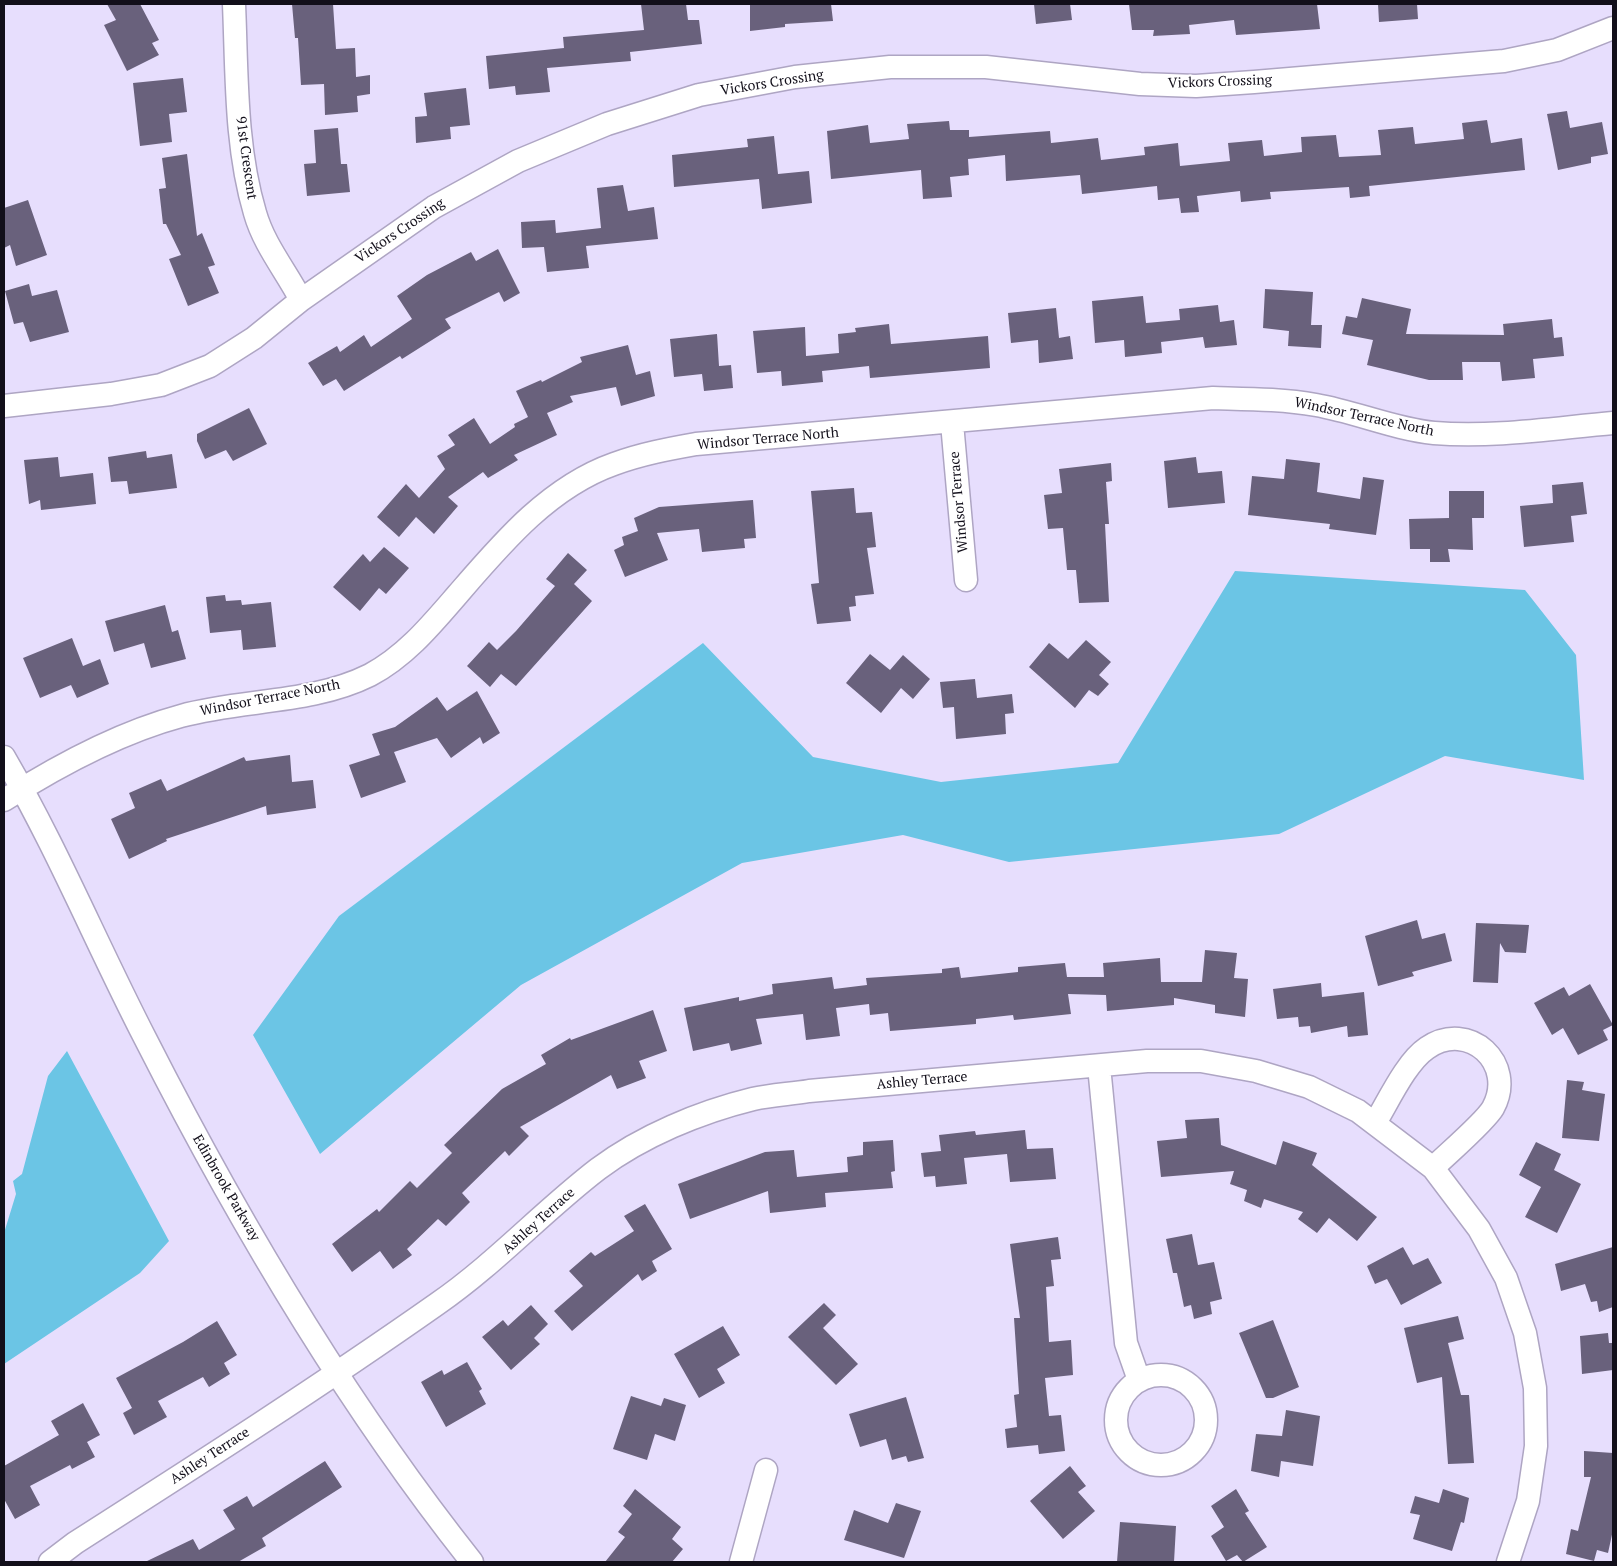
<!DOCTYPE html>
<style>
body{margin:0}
#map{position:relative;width:1617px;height:1566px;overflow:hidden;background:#e7defd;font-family:"PT Serif",serif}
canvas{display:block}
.frame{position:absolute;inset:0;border:5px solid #120f1a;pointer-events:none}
</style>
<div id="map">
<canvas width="1617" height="1566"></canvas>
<div class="frame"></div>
</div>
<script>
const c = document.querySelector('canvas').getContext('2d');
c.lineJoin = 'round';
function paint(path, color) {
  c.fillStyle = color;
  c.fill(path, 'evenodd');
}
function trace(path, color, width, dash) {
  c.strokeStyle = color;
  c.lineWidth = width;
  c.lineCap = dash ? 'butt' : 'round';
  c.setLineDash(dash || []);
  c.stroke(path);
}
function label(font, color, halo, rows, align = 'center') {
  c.font = font + ' "PT Serif",serif';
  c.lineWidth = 4;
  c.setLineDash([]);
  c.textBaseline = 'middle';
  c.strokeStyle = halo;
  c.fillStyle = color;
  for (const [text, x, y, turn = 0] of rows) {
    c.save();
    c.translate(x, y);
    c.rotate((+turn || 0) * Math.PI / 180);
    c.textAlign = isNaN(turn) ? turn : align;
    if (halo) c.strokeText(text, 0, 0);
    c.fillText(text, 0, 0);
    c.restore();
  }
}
const water = new Path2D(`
 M 1235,571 L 1525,590 L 1576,655 L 1584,780 L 1445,756 L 1279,834 L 1009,862 L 903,835 L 742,863 L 521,985 L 320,1154 L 253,1035 L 339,916 L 703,643 L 813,757 L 941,782 L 1118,763 Z
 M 67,1051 L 169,1241 L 140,1273 L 4,1364 L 4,1233 L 16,1194 L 13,1181 L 22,1174 L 48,1076 Z`);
const building = new Path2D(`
 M 107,4 L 140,4 L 159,40 L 152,43 L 159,55 L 127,71 L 104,25 L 116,20 Z
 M 292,4 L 333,4 L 336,49 L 355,48 L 356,77 L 370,75 L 370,94 L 357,96 L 358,112 L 325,115 L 324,84 L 301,85 L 298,38 L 295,38 Z
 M 641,4 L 686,4 L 688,20 L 699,20 L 702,44 L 630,52 L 631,61 L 547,68 L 550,92 L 516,95 L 515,86 L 489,89 L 486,56 L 564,48 L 563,37 L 644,30 Z
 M 750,4 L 831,4 L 833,21 L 785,24 L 785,27 L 750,31 Z
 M 1034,4 L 1070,4 L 1072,20 L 1036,24 Z
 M 1129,4 L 1317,4 L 1320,29 L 1236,35 L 1234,20 L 1189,25 L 1190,34 L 1153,36 L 1154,30 L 1132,30 Z
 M 1378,4 L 1417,4 L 1418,19 L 1379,22 Z
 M 183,78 L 187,112 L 169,114 L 172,142 L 140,146 L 133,83 Z
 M 466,88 L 470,125 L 450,127 L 451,139 L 416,143 L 415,117 L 427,116 L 424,93 Z
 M 1567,111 L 1570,128 L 1602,122 L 1608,154 L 1591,157 L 1591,163 L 1558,170 L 1547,114 Z
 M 1487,120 L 1491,143 L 1522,138 L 1525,170 L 1369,186 L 1370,196 L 1350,198 L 1349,187 L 1270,192 L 1271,199 L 1241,202 L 1240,191 L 1197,196 L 1199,212 L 1181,213 L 1179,198 L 1158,200 L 1157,186 L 1082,194 L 1080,175 L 1006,181 L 1005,155 L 968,159 L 969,175 L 950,177 L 952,197 L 923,199 L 921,170 L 831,179 L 827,131 L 868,125 L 870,143 L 909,139 L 907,124 L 949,121 L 950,130 L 969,130 L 969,137 L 1050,131 L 1051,143 L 1098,138 L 1101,160 L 1145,155 L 1144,147 L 1178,143 L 1180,166 L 1230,161 L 1228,143 L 1262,140 L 1264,156 L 1302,152 L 1301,137 L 1336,135 L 1339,157 L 1381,155 L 1378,130 L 1413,127 L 1415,144 L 1464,139 L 1462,123 Z
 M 338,128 L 341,164 L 347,164 L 350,192 L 307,196 L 304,164 L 316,163 L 314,130 Z
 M 774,136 L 778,174 L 809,171 L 812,203 L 762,209 L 759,179 L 674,187 L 672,155 L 748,147 L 747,139 Z
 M 187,154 L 197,236 L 202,233 L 215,265 L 208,267 L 219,293 L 188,306 L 169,259 L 181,255 L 166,224 L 163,224 L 159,189 L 166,188 L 162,158 Z
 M 623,185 L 628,211 L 654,207 L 658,239 L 586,246 L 589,268 L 547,272 L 544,247 L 522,248 L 521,222 L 555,220 L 556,233 L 601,228 L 597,188 Z
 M 28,200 L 47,255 L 16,266 L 10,245 L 4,248 L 4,208 Z
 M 498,249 L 520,293 L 504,302 L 499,292 L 445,319 L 451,328 L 402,359 L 400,356 L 344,391 L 336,379 L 323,386 L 308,363 L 337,346 L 340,352 L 364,335 L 371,347 L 412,319 L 397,296 L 427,275 L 471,252 L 476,261 Z
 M 29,284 L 32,296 L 57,290 L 69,332 L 30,342 L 23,322 L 14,324 L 5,291 Z
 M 1265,289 L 1313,292 L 1311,325 L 1322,325 L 1321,348 L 1288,346 L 1289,331 L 1263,328 Z
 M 1143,296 L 1146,323 L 1180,320 L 1179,309 L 1218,305 L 1220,322 L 1234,320 L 1237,345 L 1205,348 L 1203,337 L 1161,342 L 1162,353 L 1125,357 L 1124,340 L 1095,343 L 1092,301 Z
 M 1362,298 L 1411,309 L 1406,334 L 1504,335 L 1503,324 L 1552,319 L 1554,338 L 1562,337 L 1564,356 L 1533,359 L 1535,378 L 1502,381 L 1500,362 L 1462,362 L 1463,380 L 1429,380 L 1367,365 L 1373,340 L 1342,334 L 1346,316 L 1357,318 Z
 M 1056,308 L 1059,338 L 1070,336 L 1073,359 L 1039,363 L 1038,340 L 1011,343 L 1008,313 Z
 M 889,324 L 891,344 L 988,336 L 990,368 L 870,378 L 869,366 L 822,371 L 823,382 L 782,386 L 781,371 L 757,373 L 753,331 L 805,327 L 806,356 L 839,353 L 838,334 L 856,332 L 855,328 Z
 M 717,334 L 719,366 L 731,365 L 733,388 L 704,391 L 702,374 L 674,377 L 670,339 Z
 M 628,345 L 636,375 L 650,371 L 655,396 L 621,406 L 616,387 L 570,396 L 573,402 L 547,413 L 557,435 L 514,455 L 518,460 L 488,478 L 483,472 L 448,497 L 458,506 L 434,534 L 416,517 L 399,537 L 377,517 L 406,484 L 419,498 L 445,469 L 437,456 L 455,445 L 448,435 L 474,418 L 490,444 L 515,427 L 514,424 L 528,417 L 516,391 L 541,380 L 542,382 L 582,362 L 580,357 Z
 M 249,408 L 267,444 L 233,461 L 226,450 L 205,459 L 197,441 L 197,434 Z
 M 146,451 L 147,458 L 172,454 L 177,488 L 129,494 L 127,481 L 111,482 L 108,457 Z
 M 58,457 L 60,477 L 93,473 L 96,504 L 41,510 L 40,500 L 29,504 L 24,460 Z
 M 1196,457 L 1198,473 L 1222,471 L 1225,503 L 1168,508 L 1164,461 Z
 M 1286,459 L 1320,463 L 1317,492 L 1360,499 L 1363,477 L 1384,480 L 1376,535 L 1329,529 L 1330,524 L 1248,515 L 1252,476 L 1284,479 Z
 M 1111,463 L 1112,481 L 1106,482 L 1109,524 L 1105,524 L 1109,602 L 1079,603 L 1076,570 L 1067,570 L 1063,528 L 1048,529 L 1044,495 L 1062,493 L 1059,469 Z
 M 1583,482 L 1587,514 L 1571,516 L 1574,542 L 1524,547 L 1520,506 L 1553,503 L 1552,485 Z
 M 854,488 L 856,513 L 872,512 L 876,547 L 867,548 L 874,594 L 855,596 L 856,606 L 849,607 L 851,621 L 817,624 L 811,584 L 819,583 L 811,491 Z
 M 1449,491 L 1484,491 L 1484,518 L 1472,518 L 1473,550 L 1448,549 L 1450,562 L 1430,562 L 1430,549 L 1410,549 L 1409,519 L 1449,518 Z
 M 753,500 L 756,538 L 744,539 L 745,548 L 702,552 L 699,529 L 657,533 L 668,560 L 625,577 L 614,550 L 624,545 L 622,537 L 638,531 L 634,518 L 659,507 Z
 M 384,547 L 409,568 L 386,594 L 379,588 L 360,611 L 333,587 L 363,554 L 370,562 Z
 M 568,553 L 587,570 L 574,584 L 592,601 L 516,686 L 501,674 L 490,687 L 467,666 L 489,642 L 497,650 L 516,631 L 555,586 L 546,579 Z
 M 225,595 L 226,601 L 241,600 L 242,605 L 271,602 L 276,647 L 243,650 L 241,630 L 210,633 L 206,597 Z
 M 165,605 L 172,632 L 178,630 L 186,659 L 151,668 L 144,643 L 114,652 L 105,621 Z
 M 72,638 L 83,666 L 100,659 L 109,684 L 77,698 L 71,685 L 40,698 L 23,658 Z
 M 1086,640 L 1111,662 L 1099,675 L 1109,684 L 1098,696 L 1089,690 L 1075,708 L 1029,667 L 1049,643 L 1068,659 Z
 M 870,654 L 890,670 L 903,655 L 930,679 L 913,699 L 901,688 L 881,713 L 846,683 Z
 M 975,679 L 977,698 L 1012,694 L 1014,713 L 1005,714 L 1006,734 L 956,739 L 954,707 L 943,708 L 940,682 Z
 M 477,691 L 500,733 L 483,744 L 480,737 L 451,758 L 437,738 L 394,752 L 406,782 L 361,798 L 349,765 L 380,755 L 372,734 L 395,727 L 437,697 L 447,711 Z
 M 290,755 L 292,782 L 313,780 L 316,808 L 267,815 L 266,806 L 166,839 L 167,841 L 129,859 L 111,819 L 135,808 L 129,793 L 161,779 L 167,791 L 244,757 L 246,761 Z
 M 1417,920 L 1422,939 L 1445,933 L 1452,961 L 1412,972 L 1414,976 L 1378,986 L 1365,936 Z
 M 1476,923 L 1529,925 L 1526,953 L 1505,952 L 1500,943 L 1498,983 L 1473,982 Z
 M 1205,950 L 1237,953 L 1234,978 L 1248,979 L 1245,1017 L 1215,1013 L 1215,1005 L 1174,998 L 1174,1005 L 1107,1011 L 1106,995 L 1068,994 L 1071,1014 L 1014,1020 L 1013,1015 L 976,1019 L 976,1024 L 890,1031 L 888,1013 L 870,1015 L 869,1004 L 836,1008 L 840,1036 L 806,1040 L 803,1014 L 756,1019 L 762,1044 L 731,1051 L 729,1043 L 693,1051 L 684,1008 L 739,997 L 739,1001 L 773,994 L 772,984 L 832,977 L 834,989 L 867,985 L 866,978 L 942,973 L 942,969 L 959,967 L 961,978 L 1018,972 L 1018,967 L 1065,963 L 1067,977 L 1104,977 L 1103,963 L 1160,958 L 1161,982 L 1202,982 Z
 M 1321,983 L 1322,997 L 1364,992 L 1368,1035 L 1348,1037 L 1347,1026 L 1311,1033 L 1310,1026 L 1299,1027 L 1298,1017 L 1277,1019 L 1273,989 Z
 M 1590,984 L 1613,1025 L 1603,1030 L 1608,1040 L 1578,1055 L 1563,1028 L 1552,1035 L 1534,1003 L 1564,987 L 1569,996 Z
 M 653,1010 L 667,1051 L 639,1061 L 646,1078 L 617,1089 L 611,1075 L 520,1127 L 529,1136 L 509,1156 L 505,1151 L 462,1193 L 470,1202 L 446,1226 L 438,1219 L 407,1249 L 412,1255 L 393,1269 L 380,1251 L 352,1272 L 332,1244 L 377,1209 L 379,1212 L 410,1181 L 417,1188 L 452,1153 L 444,1145 L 502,1089 L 546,1064 L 541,1055 L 570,1038 L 571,1040 Z
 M 1567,1080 L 1584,1082 L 1582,1090 L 1605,1094 L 1599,1141 L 1562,1138 Z
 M 1219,1118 L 1221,1145 L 1276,1165 L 1283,1141 L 1317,1153 L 1312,1165 L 1377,1217 L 1357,1241 L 1329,1218 L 1317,1233 L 1298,1219 L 1303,1212 L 1264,1199 L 1261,1208 L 1244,1201 L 1247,1190 L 1230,1184 L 1234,1171 L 1161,1177 L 1157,1141 L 1187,1138 L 1185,1120 Z
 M 1025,1130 L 1027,1149 L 1053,1148 L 1056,1179 L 1010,1182 L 1007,1154 L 964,1158 L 967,1184 L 936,1187 L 935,1176 L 924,1177 L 921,1153 L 941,1151 L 939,1135 L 975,1131 L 976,1135 Z
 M 893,1140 L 895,1171 L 891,1172 L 893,1188 L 825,1193 L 826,1207 L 770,1213 L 768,1191 L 690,1219 L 678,1184 L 765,1152 L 794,1150 L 797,1177 L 848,1172 L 847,1157 L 863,1155 L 863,1142 Z
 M 1536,1142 L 1561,1154 L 1554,1170 L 1581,1184 L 1557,1233 L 1525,1217 L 1541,1187 L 1519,1175 Z
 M 645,1204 L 672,1249 L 652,1261 L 657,1271 L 642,1281 L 638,1274 L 572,1331 L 554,1311 L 583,1286 L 569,1271 L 591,1252 L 595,1256 L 634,1231 L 624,1216 Z
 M 1192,1234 L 1198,1265 L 1214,1262 L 1222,1299 L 1210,1302 L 1212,1314 L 1194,1319 L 1191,1305 L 1184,1307 L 1177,1273 L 1173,1273 L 1166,1239 Z
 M 1058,1237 L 1061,1259 L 1051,1260 L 1054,1286 L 1046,1287 L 1049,1342 L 1071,1340 L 1073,1375 L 1045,1378 L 1049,1416 L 1061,1415 L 1065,1451 L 1039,1454 L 1038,1445 L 1007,1448 L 1005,1429 L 1017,1427 L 1014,1395 L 1019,1394 L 1014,1318 L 1020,1318 L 1010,1244 Z
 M 1403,1247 L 1413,1265 L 1428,1258 L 1442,1283 L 1401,1305 L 1387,1279 L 1375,1284 L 1367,1266 Z
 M 1613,1247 L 1613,1307 L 1599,1312 L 1597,1301 L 1591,1302 L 1585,1284 L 1561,1291 L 1555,1264 Z
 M 824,1303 L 836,1315 L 823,1328 L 858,1364 L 836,1385 L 788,1337 Z
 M 531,1305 L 548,1324 L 534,1338 L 540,1344 L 511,1370 L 482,1337 L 503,1320 L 508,1326 Z
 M 1458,1316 L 1464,1339 L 1448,1343 L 1461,1395 L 1469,1395 L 1474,1463 L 1448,1464 L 1442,1377 L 1417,1383 L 1404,1328 Z
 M 1273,1320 L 1299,1387 L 1273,1398 L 1266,1398 L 1239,1333 Z
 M 217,1321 L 237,1355 L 224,1363 L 230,1374 L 209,1387 L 203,1377 L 158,1401 L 167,1417 L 134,1435 L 123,1413 L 132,1408 L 116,1378 L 183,1342 Z
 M 723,1326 L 740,1355 L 717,1369 L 725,1383 L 699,1398 L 674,1354 Z
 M 1608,1333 L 1609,1343 L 1613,1343 L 1613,1370 L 1582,1374 L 1580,1336 Z
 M 467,1362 L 482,1389 L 479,1391 L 486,1404 L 446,1427 L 421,1382 L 442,1370 L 444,1375 Z
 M 631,1396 L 661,1406 L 664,1398 L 686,1405 L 675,1441 L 655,1434 L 647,1460 L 613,1449 Z
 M 906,1397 L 924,1458 L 908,1462 L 906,1456 L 892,1460 L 886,1439 L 860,1447 L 849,1414 Z
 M 83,1403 L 100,1435 L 87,1442 L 95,1457 L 72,1469 L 70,1465 L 30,1486 L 40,1505 L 15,1519 L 4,1499 L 4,1466 L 59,1435 L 51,1421 Z
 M 1286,1410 L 1320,1416 L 1313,1466 L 1281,1461 L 1279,1477 L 1251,1471 L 1256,1434 L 1282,1436 Z
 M 1584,1451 L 1613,1453 L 1613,1530 L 1608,1553 L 1597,1550 L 1594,1561 L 1566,1554 L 1571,1529 L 1578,1531 L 1591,1477 L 1584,1477 Z
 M 325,1461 L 342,1487 L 262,1538 L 266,1546 L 238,1562 L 145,1562 L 193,1539 L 199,1550 L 235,1529 L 223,1510 L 247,1496 L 253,1507 Z
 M 1070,1466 L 1086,1486 L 1078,1492 L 1095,1511 L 1063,1539 L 1030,1501 Z
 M 635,1489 L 681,1527 L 672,1539 L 683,1549 L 672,1562 L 605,1562 L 625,1537 L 618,1532 L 632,1514 L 623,1506 Z
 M 1236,1489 L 1249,1511 L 1245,1513 L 1267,1547 L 1243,1562 L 1237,1555 L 1226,1561 L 1211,1536 L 1224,1527 L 1211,1506 Z
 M 1443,1489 L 1469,1498 L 1464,1523 L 1461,1522 L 1452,1551 L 1413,1539 L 1420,1515 L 1410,1513 L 1415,1496 L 1439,1503 Z
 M 896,1503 L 921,1511 L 904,1558 L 844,1540 L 854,1510 L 888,1523 Z
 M 1120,1522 L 1176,1526 L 1174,1562 L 1117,1562 Z`);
const minor = new Path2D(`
 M 234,4 C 237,73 235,146 255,213 C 264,245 286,271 301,300
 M 4,406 L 111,394 L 161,385 L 210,366 L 254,338 L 301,300 L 434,207 L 518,161 L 607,124 L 699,95 L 795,77 L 890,67 L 986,67 L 1140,84 L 1196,86 L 1254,82 L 1504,61 L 1557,50 L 1613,28
 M 952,423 L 966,580
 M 4,757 C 57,848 97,945 145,1038 C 238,1221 344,1401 472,1562
 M 4,800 C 59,765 118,733 181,716 C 243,699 312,704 370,675 C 406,656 432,624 458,594 C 502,543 549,487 614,464 C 641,454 668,449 696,444 L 1213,398 C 1247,399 1282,399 1316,405 C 1356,412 1394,429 1434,433 C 1493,438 1555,428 1613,423
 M 1099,1066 L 1126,1343 L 1139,1380
 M 1375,1123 C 1388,1102 1406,1062 1427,1048 C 1469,1019 1517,1064 1493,1108 C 1485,1122 1446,1155 1433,1168
 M1116 1420a45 45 0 1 1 90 0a45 45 0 1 1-90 0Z
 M 50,1562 L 75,1543 C 197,1465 319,1387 437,1304 C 495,1264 542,1212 598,1169 C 642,1136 700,1112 753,1099 C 771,1095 791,1094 809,1091 L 1147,1061 L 1201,1061 L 1256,1071 L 1309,1087 L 1358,1111 L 1433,1168 L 1479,1229 L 1506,1278 L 1525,1333 L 1535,1388 L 1536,1446 L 1528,1501 L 1508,1562
 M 741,1562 L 766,1470`);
const streetNames = [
 ["Vickors Crossing",1220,82,-2],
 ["Vickors Crossing",772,83,-9],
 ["91st Crescent",246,158,82],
 ["Vickors Crossing",400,231,-34],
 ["Windsor Terrace North",1364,417,12],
 ["Windsor Terrace North",768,439,-5],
 ["Windsor Terrace",959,502,-95],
 ["Windsor Terrace North",270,698,-11],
 ["Ashley Terrace",922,1081,-5],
 ["Edinbrook Parkway",226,1188,60],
 ["Ashley Terrace",539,1221,-42],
 ["Ashley Terrace",210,1456,-33]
];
paint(water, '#6bc5e5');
paint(building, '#69617c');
trace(minor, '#aea5c3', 25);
trace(minor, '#fff', 22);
label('14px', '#120f1a', '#fff', streetNames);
</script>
